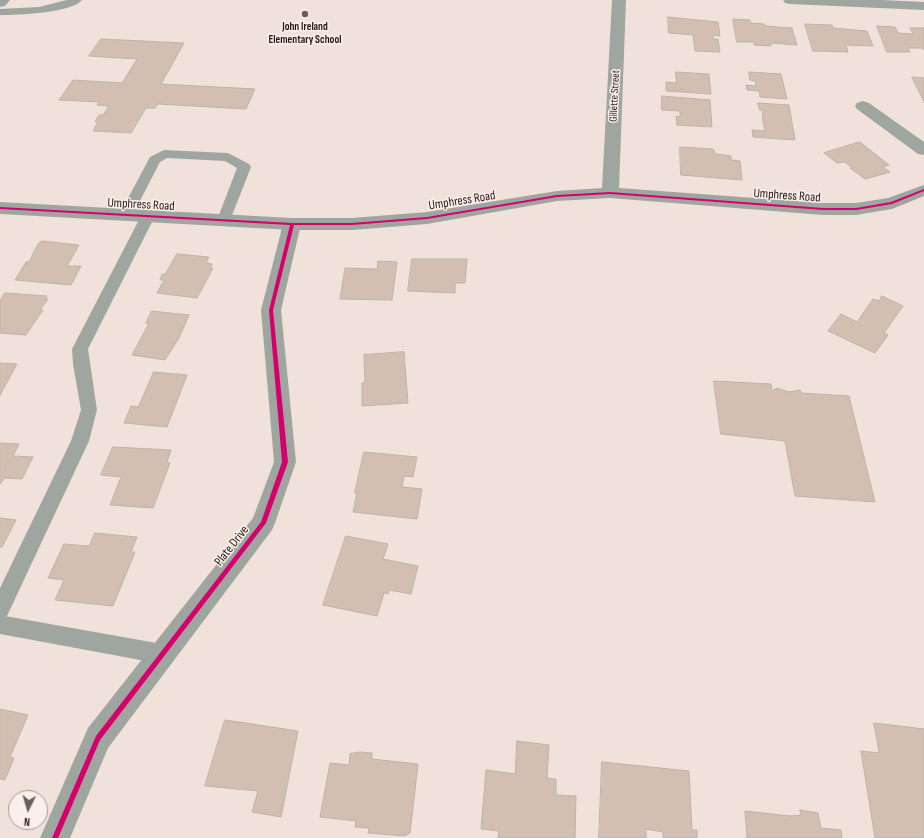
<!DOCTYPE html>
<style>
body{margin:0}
#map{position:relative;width:924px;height:838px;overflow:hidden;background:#f1e1db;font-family:"Sofia Sans Condensed",sans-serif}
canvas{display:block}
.north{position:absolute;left:8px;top:790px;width:40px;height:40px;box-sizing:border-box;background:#f9efec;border:1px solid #a59994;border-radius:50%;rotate:185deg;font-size:11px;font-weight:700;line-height:16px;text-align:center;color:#281711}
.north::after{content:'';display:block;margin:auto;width:14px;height:18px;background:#6e5e58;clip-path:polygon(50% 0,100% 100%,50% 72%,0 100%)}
</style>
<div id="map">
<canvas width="924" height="838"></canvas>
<div class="north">N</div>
</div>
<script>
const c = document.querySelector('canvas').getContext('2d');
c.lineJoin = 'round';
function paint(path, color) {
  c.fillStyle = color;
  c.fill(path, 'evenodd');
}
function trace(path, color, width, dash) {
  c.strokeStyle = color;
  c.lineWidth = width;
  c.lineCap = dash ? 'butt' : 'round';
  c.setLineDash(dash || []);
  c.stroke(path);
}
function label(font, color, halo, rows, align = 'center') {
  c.font = font + ' "Sofia Sans Condensed",sans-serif';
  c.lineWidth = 3;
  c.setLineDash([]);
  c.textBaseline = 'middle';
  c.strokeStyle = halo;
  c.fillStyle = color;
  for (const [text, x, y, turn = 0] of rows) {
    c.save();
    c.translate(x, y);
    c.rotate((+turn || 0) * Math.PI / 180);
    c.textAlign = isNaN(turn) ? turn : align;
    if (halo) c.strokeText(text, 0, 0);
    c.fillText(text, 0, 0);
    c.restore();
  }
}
const building = new Path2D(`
 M 668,17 L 718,22 L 720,36 L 713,35 L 713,39 L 718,39 L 720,52 L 695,51 L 693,35 L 669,33 Z
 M 733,19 L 750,20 L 750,23 L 764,24 L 765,26 L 792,28 L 797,45 L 771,43 L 771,46 L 754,45 L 754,42 L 737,42 Z
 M 805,24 L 832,25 L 833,28 L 867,31 L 873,46 L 846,45 L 848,52 L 813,51 Z
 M 877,26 L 895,27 L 898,33 L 913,34 L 910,28 L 924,28 L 924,50 L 922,48 L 908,48 L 910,52 L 887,52 Z
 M 101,39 L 184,43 L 161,84 L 255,89 L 246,109 L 158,104 L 155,108 L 146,108 L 131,133 L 93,131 L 98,122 L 95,122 L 99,115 L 103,115 L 109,106 L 97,105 L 99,102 L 59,100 L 73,80 L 122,83 L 137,59 L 89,56 Z
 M 676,72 L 709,74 L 711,94 L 666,91 L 666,82 L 676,83 Z
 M 749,72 L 781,74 L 787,99 L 760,97 L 759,91 L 747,90 L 746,85 L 755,86 L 756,83 L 755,81 L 750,80 Z
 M 912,77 L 924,78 L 924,103 L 924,102 Z
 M 662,96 L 710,100 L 712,127 L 677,125 L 676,116 L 680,117 L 680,111 L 662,110 Z
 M 758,103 L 789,105 L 795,140 L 753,137 L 752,130 L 765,131 L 763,121 L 762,110 L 760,110 Z
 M 860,142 L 889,165 L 883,167 L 890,172 L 865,179 L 850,168 L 852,168 L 845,162 L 837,163 L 824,153 Z
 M 680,147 L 713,149 L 716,154 L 731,156 L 731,160 L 740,161 L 742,180 L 681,175 Z
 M 42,241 L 79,245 L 67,266 L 81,266 L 71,285 L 15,280 L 26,262 L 29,262 L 38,244 Z
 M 177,254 L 209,257 L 206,263 L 212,264 L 210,268 L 213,268 L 197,298 L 157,293 L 164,280 L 160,280 L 162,274 L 165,274 Z
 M 412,259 L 467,259 L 465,283 L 455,283 L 455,293 L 408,291 Z
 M 378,261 L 397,262 L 392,300 L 340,299 L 345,268 L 377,269 Z
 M 5,293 L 47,296 L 45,299 L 48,299 L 40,310 L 43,310 L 26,335 L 0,333 L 0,301 Z
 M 882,296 L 903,306 L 884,333 L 888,335 L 875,353 L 828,331 L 841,314 L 857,322 L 873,299 L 879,301 Z
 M 152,311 L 189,315 L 179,338 L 165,360 L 132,355 L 149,323 L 146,323 Z
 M 404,352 L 408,403 L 362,406 L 362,383 L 365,383 L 364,355 Z
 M 0,363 L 17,364 L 0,395 Z
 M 154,372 L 187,375 L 167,427 L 124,423 L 131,406 L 138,407 Z
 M 714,381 L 771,384 L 772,391 L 777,388 L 789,392 L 800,390 L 801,393 L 849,396 L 875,502 L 795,496 L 785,441 L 721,434 Z
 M 0,443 L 19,444 L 13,456 L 33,457 L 22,479 L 5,478 L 0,484 Z
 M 113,447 L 171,450 L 167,462 L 170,463 L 153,508 L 110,505 L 121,477 L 101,475 Z
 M 364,452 L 417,457 L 413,477 L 404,476 L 402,487 L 422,489 L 417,519 L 353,512 L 357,493 L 355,493 Z
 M 0,518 L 16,520 L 2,547 L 0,547 Z
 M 95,533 L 137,537 L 131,552 L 135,552 L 113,606 L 55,600 L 64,580 L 48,578 L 64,544 L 89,546 Z
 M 346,536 L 388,544 L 383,559 L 418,566 L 411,594 L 389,590 L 388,594 L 384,593 L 377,616 L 323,605 Z
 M 0,709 L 28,715 L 10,757 L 14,758 L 5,780 L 0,779 Z
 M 225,720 L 298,731 L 281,817 L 252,812 L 258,791 L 205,786 Z
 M 874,723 L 924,729 L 924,838 L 875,838 L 861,751 L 879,753 Z
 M 517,741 L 549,745 L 547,778 L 556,779 L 556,795 L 576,796 L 575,838 L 498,838 L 499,831 L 481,829 L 486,770 L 515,774 Z
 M 360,752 L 372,753 L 372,759 L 418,764 L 410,833 L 405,836 L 368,833 L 369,828 L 355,827 L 356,821 L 320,817 L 330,763 L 349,765 L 350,754 Z
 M 602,762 L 689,771 L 692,830 L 697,830 L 697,838 L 663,838 L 663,832 L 646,829 L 646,838 L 599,838 Z
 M 800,810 L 818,813 L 821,828 L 841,830 L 842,838 L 747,838 L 745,811 L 790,816 L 801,815 Z`);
const service = new Path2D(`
 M 67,0 L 82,0 C 72,13 17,15 0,15 L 0,9 L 39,7 Z
 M 164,150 L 228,153 L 249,164 L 251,167 L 229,223 L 224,224 L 219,223 L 217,220 L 237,168 L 225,161 L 167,158 L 160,162 L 131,218 L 126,219 L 121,218 L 119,215 L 150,157 Z
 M 148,212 L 153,213 L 155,216 L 88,349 L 97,410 L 89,441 L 7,616 L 5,616 L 162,644 L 169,647 L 172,654 L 169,661 L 162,664 L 0,634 L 0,588 L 71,441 L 81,410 L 73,364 L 72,349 L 141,216 L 143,213 Z`);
const minor = new Path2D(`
 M 783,0 L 881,0 L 924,2 L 924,10 L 790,4 L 785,3 Z
 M 863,101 L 869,103 L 924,142 L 924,155 L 918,154 L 857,109 L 855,106 L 857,103 Z
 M 292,218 L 298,220 L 301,224 L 281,310 L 296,462 L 275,523 L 272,530 L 108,748 L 70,838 L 40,838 L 88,728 L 253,518 L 274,462 L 261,310 L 283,224 L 286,220 Z`);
const tertiary = new Path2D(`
 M 612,0 L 626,0 L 619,188 L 823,203 L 856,203 L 888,198 L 924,185 L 924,196 L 892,209 L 856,215 L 823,215 L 610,198 L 557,201 L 427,224 L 352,230 L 292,230 L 0,214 L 0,202 L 292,218 L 352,218 L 427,212 L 557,191 L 602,188 Z`);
const secondary = new Path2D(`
 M 0,0 L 10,0 L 5,6 L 0,7 Z`);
const cycleway = new Path2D(`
 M 924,189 L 924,191 L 892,204 L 856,210 L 823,210 L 610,194 L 557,197 L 427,219 L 352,225 L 294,225 L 273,310 L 288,462 L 266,523 L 100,740 L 58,838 L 52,838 L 96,736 L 261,522 L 282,462 L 269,310 L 290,225 L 0,209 L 0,207 L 292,223 L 352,223 L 427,217 L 557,195 L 610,192 L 823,208 L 856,208 L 891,202 Z`);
const markers = [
 [305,14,4,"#6e5e58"]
];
const farPoinames = [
 ["John Ireland",305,27],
 ["Elementary School",305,40]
];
const farStreetnames = [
 ["Gillette Street",615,96,-87]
];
const streetNames = [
 ["Umphress Road",787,196,4],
 ["Umphress Road",462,201,-9],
 ["Umphress Road",141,205,3],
 ["Plate Drive",232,546,-52]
];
paint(building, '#d3bfb2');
trace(building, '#bfb1a9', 1);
paint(service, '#9fa6a0');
paint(minor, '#9fa6a0');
paint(tertiary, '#9fa6a0');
paint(secondary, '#9fa59e');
paint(cycleway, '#d6006c');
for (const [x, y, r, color] of markers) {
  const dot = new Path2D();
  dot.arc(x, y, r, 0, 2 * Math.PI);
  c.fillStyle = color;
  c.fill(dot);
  trace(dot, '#f9efec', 1.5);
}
label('bold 11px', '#281711', '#f9efec', farPoinames);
label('11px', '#281711', '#f9efec', farStreetnames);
label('13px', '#281711', '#f9efec', streetNames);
</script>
